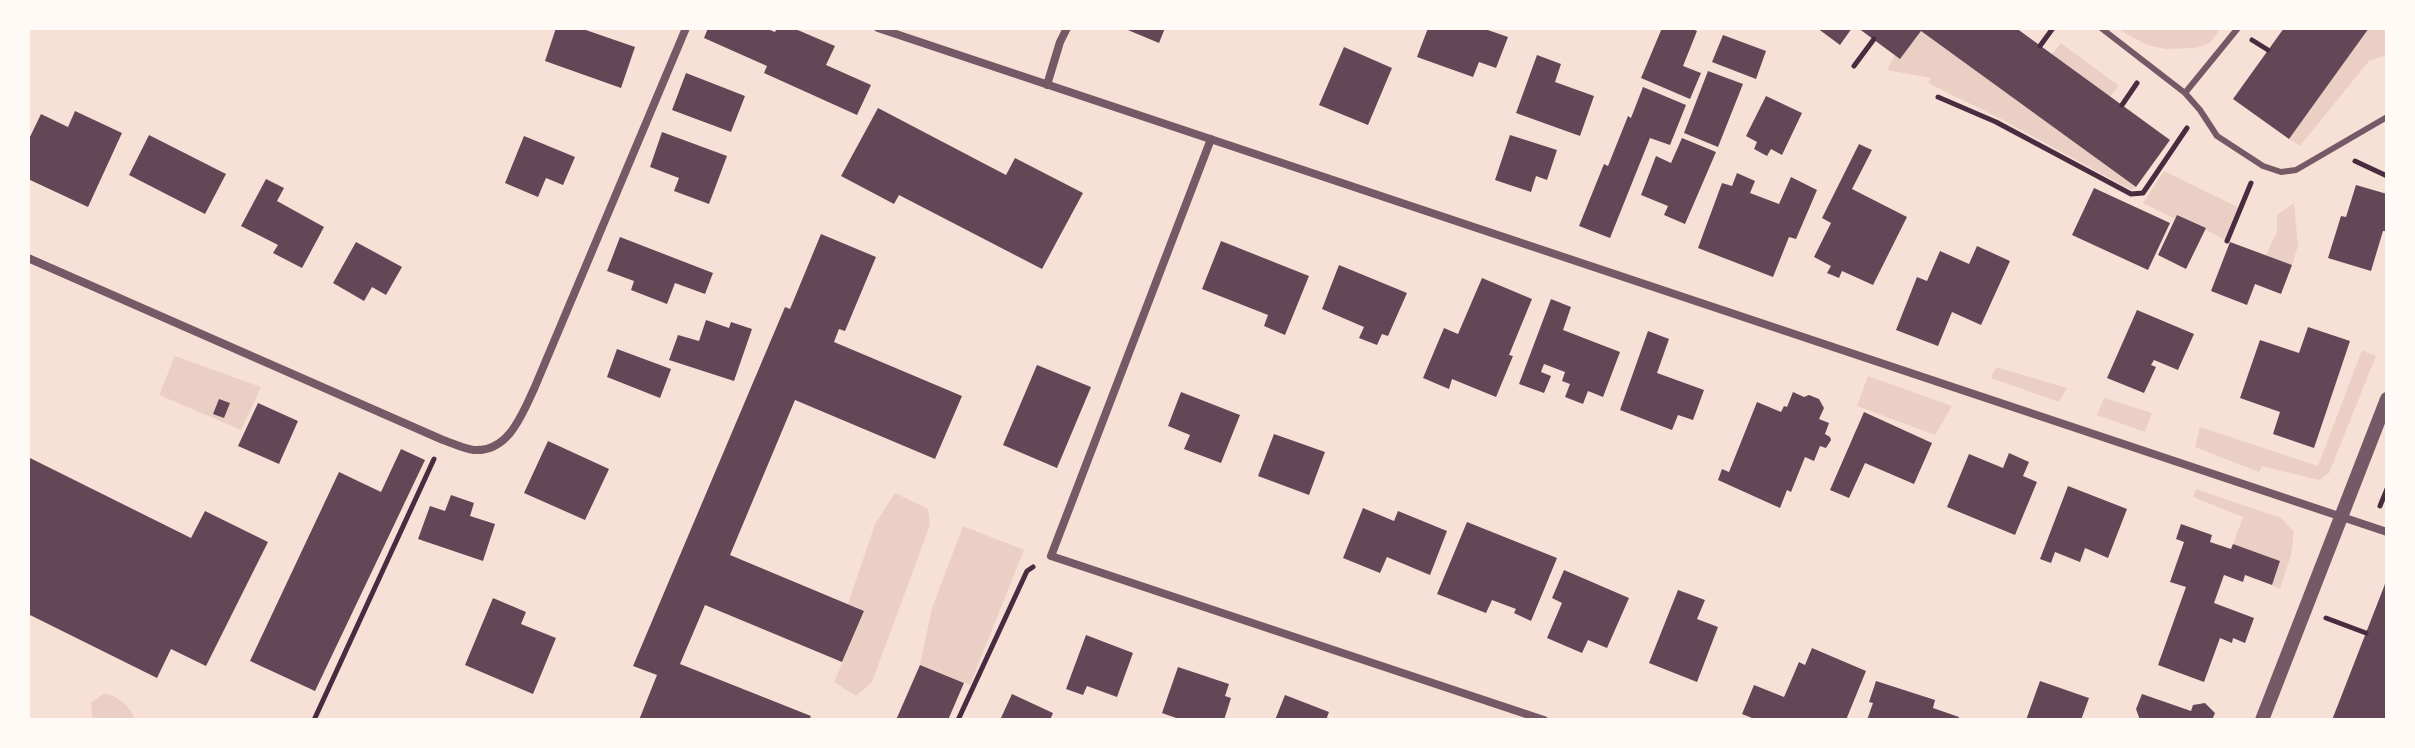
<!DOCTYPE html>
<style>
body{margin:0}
#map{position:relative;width:2415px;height:748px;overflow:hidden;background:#f7e1d7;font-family:Raleway,sans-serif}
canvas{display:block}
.frame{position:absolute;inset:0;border:30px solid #fffaf5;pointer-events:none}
</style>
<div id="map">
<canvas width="2415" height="748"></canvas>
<div class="frame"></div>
</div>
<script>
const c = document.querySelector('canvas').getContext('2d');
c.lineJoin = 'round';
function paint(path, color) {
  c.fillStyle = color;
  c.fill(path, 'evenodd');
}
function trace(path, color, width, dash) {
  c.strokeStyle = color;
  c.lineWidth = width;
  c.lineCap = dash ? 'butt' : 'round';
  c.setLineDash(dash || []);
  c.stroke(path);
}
const green = new Path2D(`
 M 2116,28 L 2221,28 L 2210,43 L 2196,48 L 2165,49 L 2147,45 Z
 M 2369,28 L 2387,28 L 2387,55 L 2369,61 L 2300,146 L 2289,139 Z
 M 1921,31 L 2136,187 L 2131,190 L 1999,118 L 1928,83 L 1931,78 L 1887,70 L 1895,55 L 1901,58 Z
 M 2061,43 L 2119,86 L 2110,97 L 2052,54 Z
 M 2164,171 L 2238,207 L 2225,240 L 2178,215 L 2175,219 L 2143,203 Z
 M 2294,203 L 2298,245 L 2292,265 L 2266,255 L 2277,232 L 2277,215 Z
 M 2362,350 L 2376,356 L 2329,473 L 2319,480 L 2262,466 L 2259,472 L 2195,447 L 2200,427 L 2318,466 Z
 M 175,356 L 261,387 L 241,430 L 159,395 Z
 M 1996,367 L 2067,388 L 2059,402 L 1991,378 Z
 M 1868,376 L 1952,406 L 1935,435 L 1857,406 Z
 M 2104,398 L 2152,413 L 2145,432 L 2097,415 Z
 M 2196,489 L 2281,518 L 2294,532 L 2291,555 L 2280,589 L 2272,585 L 2280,561 L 2233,544 L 2243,517 L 2193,497 Z
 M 895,493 L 928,509 L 930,525 L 872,682 L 856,696 L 834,682 L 864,612 L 848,604 L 875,524 Z
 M 963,526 L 1024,550 L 970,685 L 920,665 L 932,608 Z
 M 103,694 C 117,694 131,707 135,720 L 98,720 L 92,717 L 91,703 Z`);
const building = new Path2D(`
 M 556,28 L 580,28 L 635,47 L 621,88 L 545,61 Z
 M 708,28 L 765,28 L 775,32 L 777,28 L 793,28 L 835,46 L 826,65 L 871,85 L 857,115 L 764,73 L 767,66 L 704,38 Z
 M 1123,28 L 1165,28 L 1159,43 Z
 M 1428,28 L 1482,28 L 1508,37 L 1496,68 L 1479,62 L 1473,77 L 1417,57 Z
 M 1662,28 L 1690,28 L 1697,31 L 1683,66 L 1701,73 L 1690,99 L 1641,78 Z
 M 1817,28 L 1852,28 L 1840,45 Z
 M 1858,28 L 2016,28 L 2170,140 L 2136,187 L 1921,31 L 1900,59 Z
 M 2284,28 L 2369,28 L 2289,139 L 2233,99 Z
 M 1723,35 L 1766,51 L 1756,79 L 1712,62 Z
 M 1344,47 L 1392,68 L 1368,125 L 1319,105 Z
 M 1537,55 L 1561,64 L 1555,82 L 1594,96 L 1580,136 L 1516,113 Z
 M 1708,71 L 1743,84 L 1718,147 L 1684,133 Z
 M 686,73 L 745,96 L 731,132 L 672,110 Z
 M 1643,87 L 1686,105 L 1670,145 L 1650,138 L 1610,238 L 1579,226 L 1604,164 L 1608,166 L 1628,116 L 1631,118 Z
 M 1766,96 L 1802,113 L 1782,155 L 1771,149 L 1767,156 L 1754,149 L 1757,142 L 1746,136 Z
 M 878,108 L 1006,175 L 1015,158 L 1083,193 L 1042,269 L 899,195 L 894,204 L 841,176 Z
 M 75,111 L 122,133 L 88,207 L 28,179 L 28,141 L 41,114 L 68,127 Z
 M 662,132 L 727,156 L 709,204 L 674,191 L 679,178 L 650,167 Z
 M 149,135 L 226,174 L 205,214 L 129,175 Z
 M 1510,135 L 1557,150 L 1547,180 L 1536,176 L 1531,192 L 1495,180 Z
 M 524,136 L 575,157 L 563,185 L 546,178 L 538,197 L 505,183 Z
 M 1682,138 L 1716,152 L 1685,224 L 1664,215 L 1668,206 L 1641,195 L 1656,156 L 1671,163 Z
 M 1859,144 L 1872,150 L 1852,189 L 1907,217 L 1873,285 L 1842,271 L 1839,278 L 1827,273 L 1831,266 L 1814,257 L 1831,223 L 1822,218 Z
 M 1737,173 L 1755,181 L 1750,193 L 1779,204 L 1791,177 L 1817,190 L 1796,239 L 1789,237 L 1773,277 L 1698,248 L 1722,183 L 1732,186 Z
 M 266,179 L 284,188 L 277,201 L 324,227 L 302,268 L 273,253 L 278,245 L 241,226 Z
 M 2356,185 L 2387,194 L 2387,231 L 2383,231 L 2371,271 L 2328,258 L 2341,216 L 2346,217 Z
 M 2094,188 L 2170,223 L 2148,270 L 2072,235 Z
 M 2177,215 L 2206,228 L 2186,269 L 2158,255 Z
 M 821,234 L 876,257 L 845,331 L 839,329 L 834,342 L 962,396 L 935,459 L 795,400 L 730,555 L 864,611 L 842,662 L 705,605 L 680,664 L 811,716 L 809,720 L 639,720 L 657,675 L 633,666 L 785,307 L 790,309 Z
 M 620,237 L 713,273 L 705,294 L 675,283 L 667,304 L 631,290 L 634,281 L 607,271 Z
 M 1221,241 L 1309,276 L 1285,335 L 1264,326 L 1268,315 L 1202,289 Z
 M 356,242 L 402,267 L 386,295 L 372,287 L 364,301 L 333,283 Z
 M 2230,242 L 2292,265 L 2281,294 L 2255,284 L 2247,305 L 2211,291 Z
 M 1977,246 L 2010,261 L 1981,325 L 1952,312 L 1938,346 L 1896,330 L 1917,277 L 1927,281 L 1940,251 L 1969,264 Z
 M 1339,265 L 1407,293 L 1388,336 L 1382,334 L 1377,345 L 1359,338 L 1364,327 L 1322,309 Z
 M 1482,278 L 1532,299 L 1509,355 L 1513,356 L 1496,397 L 1452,379 L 1449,389 L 1423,378 L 1444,328 L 1458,334 Z
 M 1551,299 L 1571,307 L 1563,330 L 1620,352 L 1603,397 L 1588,391 L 1583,404 L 1565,397 L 1570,384 L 1562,381 L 1565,372 L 1544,364 L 1541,372 L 1551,376 L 1544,393 L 1519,384 Z
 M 2137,310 L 2194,334 L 2178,370 L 2154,360 L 2151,365 L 2156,367 L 2144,393 L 2107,378 Z
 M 706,320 L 729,328 L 731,322 L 752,329 L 734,381 L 669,360 L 678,335 L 699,341 Z
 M 2308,327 L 2350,341 L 2314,448 L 2273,434 L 2280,412 L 2240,398 L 2260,340 L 2299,353 Z
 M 1648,331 L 1669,339 L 1657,373 L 1704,390 L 1693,420 L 1678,415 L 1672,430 L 1620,410 Z
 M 617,349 L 671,369 L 660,398 L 607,377 Z
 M 1037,365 L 1091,387 L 1057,468 L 1003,445 Z
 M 1181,392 L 1240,415 L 1221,463 L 1184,449 L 1190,435 L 1168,426 Z
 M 1793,392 L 1804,397 L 1809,395 L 1819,399 L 1824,408 L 1819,419 L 1829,423 L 1825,434 L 1830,437 L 1831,440 L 1826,448 L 1820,446 L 1814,461 L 1805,457 L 1791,492 L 1787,490 L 1780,508 L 1718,480 L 1722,469 L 1729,472 L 1757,402 L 1781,412 L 1784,406 L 1787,407 Z
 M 219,399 L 230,403 L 224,418 L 213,414 Z
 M 258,403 L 298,421 L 279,464 L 238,446 Z
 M 1864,412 L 1932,443 L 1914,484 L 1865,463 L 1849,498 L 1830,490 Z
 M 1274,434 L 1325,452 L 1309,495 L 1258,476 Z
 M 548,441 L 609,469 L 585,520 L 524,493 Z
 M 401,449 L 425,460 L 315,691 L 250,661 L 339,472 L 381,492 Z
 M 2009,453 L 2029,462 L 2023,476 L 2037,482 L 2015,535 L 1947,507 L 1969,454 L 2003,468 Z
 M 28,457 L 191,538 L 205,511 L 268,542 L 206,666 L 171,649 L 157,678 L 28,614 Z
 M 2068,486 L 2127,509 L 2108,558 L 2085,548 L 2080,562 L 2055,552 L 2051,563 L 2040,559 Z
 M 451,495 L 474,503 L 470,516 L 495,524 L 483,561 L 418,539 L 430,506 L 445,511 Z
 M 1363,508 L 1394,521 L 1398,511 L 1447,531 L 1430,575 L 1387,557 L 1380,573 L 1343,558 Z
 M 1467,522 L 1557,558 L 1531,621 L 1514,613 L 1516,609 L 1492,600 L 1486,613 L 1437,594 Z
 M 2181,524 L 2212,535 L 2210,542 L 2231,549 L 2233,544 L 2280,561 L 2272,585 L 2245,575 L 2243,582 L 2224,575 L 2214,603 L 2254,618 L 2245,643 L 2233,638 L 2232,643 L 2220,638 L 2204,682 L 2158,665 L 2186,587 L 2170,582 L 2184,542 L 2176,539 Z
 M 1564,570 L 1629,598 L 1607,648 L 1588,640 L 1582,653 L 1547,638 L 1562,603 L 1552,598 Z
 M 2385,584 L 2387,585 L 2387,720 L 2332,720 Z
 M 1678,590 L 1705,600 L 1697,619 L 1718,627 L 1697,682 L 1649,663 Z
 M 493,598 L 526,612 L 521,624 L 556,638 L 533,694 L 465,665 Z
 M 1086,635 L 1133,653 L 1117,697 L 1087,686 L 1083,695 L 1066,689 Z
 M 1812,648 L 1866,671 L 1846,720 L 1757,720 L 1742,714 L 1754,685 L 1784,697 L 1799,662 L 1805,665 Z
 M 920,665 L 964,683 L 948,720 L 896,720 Z
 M 1178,667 L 1229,684 L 1225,696 L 1231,698 L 1224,720 L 1182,720 L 1162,713 Z
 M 1876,681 L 1935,700 L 1933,708 L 1959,717 L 1958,720 L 1867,720 L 1873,703 L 1869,702 Z
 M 2040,681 L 2089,698 L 2081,720 L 2026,720 Z
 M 1012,694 L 1053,713 L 1050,720 L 1000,720 Z
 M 2142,694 L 2191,711 L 2193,705 L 2205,703 L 2215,713 L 2212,720 L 2140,720 L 2136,709 Z
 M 1285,695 L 1329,712 L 1326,720 L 1275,720 Z`);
const path = new Path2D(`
 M 2252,40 L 2268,50
 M 2040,46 L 2053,28
 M 1854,66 L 1874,39
 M 1938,97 L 1996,122 L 2131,194 L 2143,193 L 2187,128
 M 2122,105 L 2137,83
 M 2355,161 L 2387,176
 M 2227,241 L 2251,183
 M 2380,506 L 2387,489
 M 2326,618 L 2366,633
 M 314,720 L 434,459
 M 958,720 L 1027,571 L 1033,567`);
const service = new Path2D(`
 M 2101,28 L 2185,93 L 2200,110 L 2217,136 L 2263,166 L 2281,172 L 2296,170 L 2387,117
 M 2185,93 L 2238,28`);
const minor = new Path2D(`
 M 878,28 L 2387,532
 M 1047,85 L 1060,42 L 1067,28
 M 1211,139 L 1051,556 L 1544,720
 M 28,258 L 443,440 C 452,443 464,449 474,450 C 509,452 522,414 534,389 L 686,28`);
const tertiary = new Path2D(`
 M 2262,720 L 2387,399`);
paint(green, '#ebcfc5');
paint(building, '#644757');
trace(path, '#4a2c40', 5);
trace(service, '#755966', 6);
trace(minor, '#755966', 8);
trace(tertiary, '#755966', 14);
</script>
